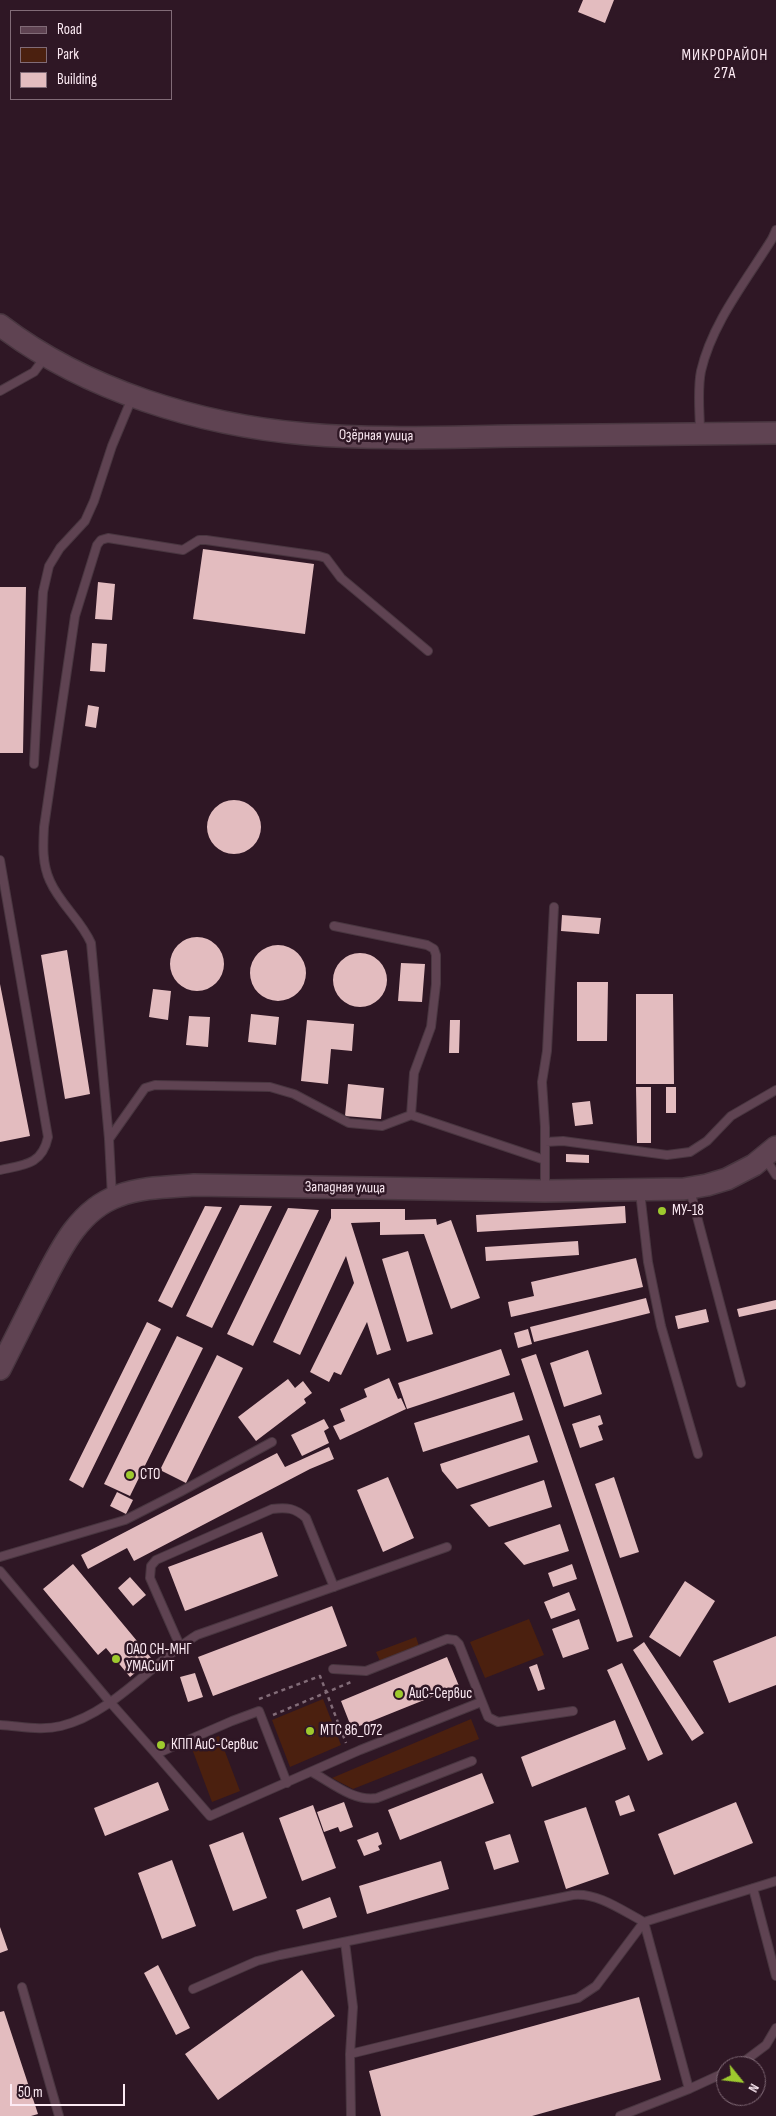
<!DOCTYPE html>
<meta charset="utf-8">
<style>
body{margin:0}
#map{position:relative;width:776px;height:2116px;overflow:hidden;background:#2f1725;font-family:"Sofia Sans Condensed",sans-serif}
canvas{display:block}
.legend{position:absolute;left:10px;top:10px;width:162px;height:90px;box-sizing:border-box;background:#2f1725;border:1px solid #816b77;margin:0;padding:6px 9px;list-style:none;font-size:15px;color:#fceaf3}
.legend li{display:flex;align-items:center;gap:10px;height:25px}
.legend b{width:25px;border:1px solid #816b77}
.north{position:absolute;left:716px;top:2056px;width:50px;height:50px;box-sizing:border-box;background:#2f1725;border:1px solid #816b77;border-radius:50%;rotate:119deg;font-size:14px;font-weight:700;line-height:20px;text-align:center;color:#fceaf3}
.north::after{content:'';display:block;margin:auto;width:18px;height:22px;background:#9eca2e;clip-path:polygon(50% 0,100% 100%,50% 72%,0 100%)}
.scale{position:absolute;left:10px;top:2084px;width:115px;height:22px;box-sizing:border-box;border:2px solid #fceaf3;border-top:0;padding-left:6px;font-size:15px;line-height:18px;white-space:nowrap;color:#fceaf3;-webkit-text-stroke:4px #2f1725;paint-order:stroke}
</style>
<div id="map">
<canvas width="776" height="2116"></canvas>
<ul class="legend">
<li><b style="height:6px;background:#5f4352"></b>Road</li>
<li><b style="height:14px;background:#4b200f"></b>Park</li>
<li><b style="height:14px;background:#e3bcbf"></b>Building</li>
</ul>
<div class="north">N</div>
<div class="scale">50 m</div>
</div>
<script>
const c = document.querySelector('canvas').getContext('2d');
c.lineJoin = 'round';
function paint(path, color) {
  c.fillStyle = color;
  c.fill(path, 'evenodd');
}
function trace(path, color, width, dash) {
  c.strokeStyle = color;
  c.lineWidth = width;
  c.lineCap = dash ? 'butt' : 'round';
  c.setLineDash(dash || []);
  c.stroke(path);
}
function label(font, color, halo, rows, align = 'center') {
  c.font = font + ' "Sofia Sans Condensed",sans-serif';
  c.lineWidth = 5;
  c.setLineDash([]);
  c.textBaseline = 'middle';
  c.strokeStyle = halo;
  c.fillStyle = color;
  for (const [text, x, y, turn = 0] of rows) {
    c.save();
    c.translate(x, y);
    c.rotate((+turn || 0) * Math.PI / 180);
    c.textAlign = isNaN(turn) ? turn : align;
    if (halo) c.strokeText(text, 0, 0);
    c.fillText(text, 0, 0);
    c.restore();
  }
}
const green = new Path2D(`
 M 529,1619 L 544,1655 L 485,1678 L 470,1642 Z
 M 416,1637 L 419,1646 L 380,1661 L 376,1652 Z
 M 323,1699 L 341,1745 L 290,1767 L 272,1720 Z
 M 471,1719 L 479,1739 L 353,1789 L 332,1778 Z
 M 219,1736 L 240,1791 L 212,1802 L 191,1746 Z`);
const building = new Path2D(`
 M 583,0 L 614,0 L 605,23 L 578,12 Z
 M 203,549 L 314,564 L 305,634 L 193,619 Z
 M 98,582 L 115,584 L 112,620 L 95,619 Z
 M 0,587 L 26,587 L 23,753 L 0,753 Z
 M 92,643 L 107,644 L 105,672 L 90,671 Z
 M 88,705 L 99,707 L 96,728 L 85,726 Z
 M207 827a27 27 0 1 1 54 0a27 27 0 1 1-54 0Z
 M 562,915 L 601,918 L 599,934 L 561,931 Z
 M170 964a27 27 0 1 1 54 0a27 27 0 1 1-54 0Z
 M250 973a28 28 0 1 1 56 0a28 28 0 1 1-56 0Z
 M 67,950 L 90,1094 L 65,1099 L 41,955 Z
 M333 980a27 27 0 1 1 54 0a27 27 0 1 1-54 0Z
 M 401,963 L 425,964 L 422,1002 L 398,1001 Z
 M 577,982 L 608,982 L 607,1041 L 577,1041 Z
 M 0,984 L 30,1136 L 0,1142 Z
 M 153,989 L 171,991 L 168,1020 L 149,1017 Z
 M 636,994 L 673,994 L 674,1084 L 636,1084 Z
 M 251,1014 L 279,1017 L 276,1045 L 248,1042 Z
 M 189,1016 L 210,1017 L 208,1047 L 186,1045 Z
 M 307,1020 L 354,1024 L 352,1051 L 331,1049 L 328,1084 L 301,1081 Z
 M 450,1020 L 460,1020 L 459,1053 L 449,1053 Z
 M 348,1084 L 384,1088 L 381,1119 L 345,1116 Z
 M 636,1087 L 651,1087 L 651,1143 L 637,1143 Z
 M 666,1087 L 676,1087 L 676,1113 L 666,1113 Z
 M 590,1101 L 593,1124 L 575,1126 L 572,1103 Z
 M 566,1154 L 589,1155 L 589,1163 L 566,1162 Z
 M 240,1205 L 272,1206 L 212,1328 L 186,1316 Z
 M 205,1206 L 222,1207 L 172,1308 L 158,1301 Z
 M 625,1206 L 626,1223 L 477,1232 L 476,1215 Z
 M 288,1208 L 319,1210 L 253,1346 L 227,1334 Z
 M 331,1209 L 405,1209 L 405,1220 L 436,1219 L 437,1225 L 451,1220 L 480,1298 L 451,1309 L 424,1234 L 380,1235 L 380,1222 L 351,1223 L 391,1350 L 377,1355 L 367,1322 L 341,1375 L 334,1372 L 329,1382 L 310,1372 L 354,1283 L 346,1256 L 300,1355 L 273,1342 L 331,1218 Z
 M 578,1241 L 579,1255 L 486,1261 L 485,1247 Z
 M 408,1251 L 433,1334 L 407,1342 L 382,1259 Z
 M 636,1258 L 643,1287 L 511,1317 L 508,1302 L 534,1296 L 531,1282 Z
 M 646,1298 L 650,1313 L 534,1342 L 530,1327 Z
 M 776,1300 L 776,1309 L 739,1317 L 737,1309 Z
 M 706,1309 L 709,1322 L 678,1329 L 675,1316 Z
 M 147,1322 L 161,1329 L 83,1488 L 69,1480 Z
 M 528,1329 L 532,1344 L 518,1348 L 514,1333 Z
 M 177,1336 L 203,1348 L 130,1496 L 104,1484 Z
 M 501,1349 L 510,1375 L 407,1409 L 398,1383 Z
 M 588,1350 L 602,1394 L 564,1407 L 550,1363 Z
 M 536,1354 L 633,1637 L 617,1642 L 521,1359 Z
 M 217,1355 L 243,1368 L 186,1483 L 160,1470 Z
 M 389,1378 L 398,1399 L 401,1398 L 406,1409 L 340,1440 L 333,1426 L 345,1421 L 340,1409 L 367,1397 L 364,1389 Z
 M 288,1379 L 295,1388 L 303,1381 L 312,1393 L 304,1399 L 306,1403 L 256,1441 L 238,1417 Z
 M 514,1392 L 523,1420 L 423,1452 L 414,1423 Z
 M 600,1415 L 603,1424 L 598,1426 L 603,1440 L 580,1448 L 572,1424 Z
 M 324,1419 L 329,1428 L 324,1431 L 329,1443 L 302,1456 L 291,1435 Z
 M 529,1435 L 538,1462 L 457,1489 L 442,1471 L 440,1464 Z
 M 329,1447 L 334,1459 L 310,1469 L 134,1561 L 127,1548 L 88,1569 L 81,1555 L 277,1453 L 285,1467 Z
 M 388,1477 L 414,1538 L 383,1552 L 357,1490 Z
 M 614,1477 L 639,1552 L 620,1558 L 595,1484 Z
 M 544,1480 L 552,1507 L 489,1527 L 470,1505 Z
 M 117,1492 L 133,1500 L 126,1514 L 110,1506 Z
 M 560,1524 L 569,1551 L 524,1565 L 504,1543 Z
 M 262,1532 L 278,1576 L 185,1611 L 168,1567 Z
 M 73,1564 L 152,1659 L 130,1677 L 106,1648 L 98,1655 L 43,1589 Z
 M 572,1564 L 577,1579 L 553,1587 L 548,1573 Z
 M 130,1577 L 146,1595 L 133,1606 L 118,1588 Z
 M 685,1581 L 715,1601 L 680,1657 L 649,1637 Z
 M 569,1592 L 576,1610 L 551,1619 L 544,1602 Z
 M 332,1606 L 347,1646 L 213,1696 L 198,1657 Z
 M 579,1619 L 589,1649 L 563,1658 L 552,1629 Z
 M 776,1636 L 776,1685 L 729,1703 L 713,1661 Z
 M 644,1642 L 704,1733 L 692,1741 L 633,1650 Z
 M 447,1657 L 459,1686 L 352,1729 L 341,1701 Z
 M 622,1663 L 663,1754 L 648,1761 L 607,1670 Z
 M 537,1664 L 545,1689 L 538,1691 L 529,1667 Z
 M 195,1673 L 203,1697 L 188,1702 L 180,1677 Z
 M 615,1720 L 626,1749 L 532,1787 L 521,1757 Z
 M 311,1725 L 314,1735 L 310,1737 L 306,1727 Z
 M 163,1741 L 165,1747 L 160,1749 L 157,1743 Z
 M 482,1773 L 494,1803 L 400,1840 L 388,1810 Z
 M 158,1782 L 169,1810 L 105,1836 L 94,1808 Z
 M 629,1795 L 635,1811 L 620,1816 L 615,1801 Z
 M 344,1802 L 353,1827 L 340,1832 L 338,1827 L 324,1832 L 317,1812 Z
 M 736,1802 L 753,1843 L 674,1875 L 658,1834 Z
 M 313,1805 L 336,1868 L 302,1881 L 279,1818 Z
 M 586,1807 L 609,1874 L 566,1889 L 544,1821 Z
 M 243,1832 L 267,1898 L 233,1911 L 209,1845 Z
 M 378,1832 L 382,1844 L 378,1846 L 380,1850 L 364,1856 L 357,1840 Z
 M 510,1834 L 519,1862 L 494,1870 L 485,1842 Z
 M 172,1860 L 196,1926 L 162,1939 L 138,1873 Z
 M 441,1861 L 449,1889 L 367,1914 L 359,1886 Z
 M 330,1897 L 337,1917 L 303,1929 L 296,1910 Z
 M 0,1927 L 8,1950 L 0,1953 Z
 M 158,1965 L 190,2028 L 176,2035 L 144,1973 Z
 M 302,1970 L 335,2016 L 218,2100 L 185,2054 Z
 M 639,1997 L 661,2080 L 532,2116 L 381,2116 L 369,2071 Z
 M 4,2011 L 38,2114 L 31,2116 L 0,2116 L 0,2012 Z`);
const path = new Path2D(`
 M 259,1699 L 320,1676 L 346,1743
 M 273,1715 L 351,1682`);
const lane = new Path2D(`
 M 0,391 L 34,372 L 46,356
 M 700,433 C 700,413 697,391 701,371 C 712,323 746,281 772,239 L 776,230
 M 34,764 L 43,592 L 49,566 L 60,548 L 85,521 L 94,501 L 112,446 L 132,398
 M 0,860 L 48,1137 C 42,1165 24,1165 0,1170
 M 334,926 L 427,945 L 434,949 L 436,955 L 436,984 L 431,1027 L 414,1073 L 411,1115 L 545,1160
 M 109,1139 L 91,943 C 81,920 60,904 50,881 C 42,864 43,845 44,827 L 75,616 L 97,545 L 101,540 L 108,538 L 183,550 L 199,540 L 206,540 L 319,556 L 326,558 L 341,578 L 428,651
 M 545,1142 L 563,1141 L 667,1155 L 690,1152 L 707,1141 L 731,1116 L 776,1090
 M 765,1158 L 776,1175
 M 545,1189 L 545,1127 L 542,1082 L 547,1051 L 554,907
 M 690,1190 L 741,1383
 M 640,1192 L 648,1262 L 661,1326 L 698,1454
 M 112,1197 L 109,1139 L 145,1088 L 155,1085 L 270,1087 L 294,1094 L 349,1123 L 382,1126 L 411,1115
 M 0,1557 L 125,1520 L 180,1492 L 272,1442
 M 0,1571 L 110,1702 L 156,1754 L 232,1721 L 259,1711 L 287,1783
 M 180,1646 L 150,1578 L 151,1566 L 156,1560 L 272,1509 C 287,1507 295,1508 306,1518 L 334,1587
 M 333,1669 L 366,1671 L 447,1639 L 455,1640 L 459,1644 L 488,1717 L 498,1722 L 573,1711
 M 0,1725 C 20,1726 41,1731 61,1726 C 112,1714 153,1662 197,1635 L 447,1547
 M 156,1754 L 210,1816 L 360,1750 L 481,1702
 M 312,1772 C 332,1783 354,1802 377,1798 L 472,1761
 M 753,1888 L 776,1976
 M 345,1942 L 353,2007 L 350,2054 L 351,2116
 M 22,1987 L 59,2116
 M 193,1989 L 257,1961 L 280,1955 L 573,1895 C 597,1892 623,1911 644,1922 L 689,2089 L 620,2116
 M 350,2054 L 578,1998 L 596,1986 L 644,1922 L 776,1881
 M 738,2066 L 766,2045 L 776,2028
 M 689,2089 L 726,2072`);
const secondary = new Path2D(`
 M 0,325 C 85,390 200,425 306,434 C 376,440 445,437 515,436 C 602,435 689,434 776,433
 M 0,1369 C 12,1345 24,1321 36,1297 C 56,1259 75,1211 118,1196 C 142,1187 168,1187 194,1185 L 545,1191 L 684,1189 L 707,1185 L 727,1179 L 754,1165 L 776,1147`);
const markers = [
 [662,1211,5,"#9eca2e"],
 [130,1475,5,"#9eca2e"],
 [116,1659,5,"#9eca2e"],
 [399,1694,5,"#9eca2e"],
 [310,1731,5,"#9eca2e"],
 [161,1745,5,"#9eca2e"]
];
const streetNames = [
 ["Озёрная улица",376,436,1],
 ["Западная улица",345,1188,1]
];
const poiNames = [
 ["МУ-18",672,1211],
 ["СТО",140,1475],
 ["ОАО СН-МНГ",126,1650],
 ["УМАСиИТ",126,1667],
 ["АиС-Сервис",409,1694],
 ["МТС 86_072",320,1731],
 ["КПП АиС-Сервис",171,1745]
];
const neighbourhoodNames = [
 ["МИКРОРАЙОН",725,56],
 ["27А",725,74]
];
paint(green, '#4b200f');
paint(building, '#e3bcbf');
trace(lane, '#493640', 10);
trace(secondary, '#493640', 24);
trace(path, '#826c78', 2.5, [4, 4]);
trace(lane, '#5f4352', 8);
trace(secondary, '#5f4352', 21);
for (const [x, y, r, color] of markers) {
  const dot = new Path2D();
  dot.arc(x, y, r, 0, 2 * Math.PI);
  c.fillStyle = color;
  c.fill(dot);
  trace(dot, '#2f1725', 2);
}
label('15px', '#fceaf3', '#2f1725', streetNames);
label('15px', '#fceaf3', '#2f1725', poiNames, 'left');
c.letterSpacing = '1px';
label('16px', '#fceaf3', '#2f1725', neighbourhoodNames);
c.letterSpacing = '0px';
</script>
